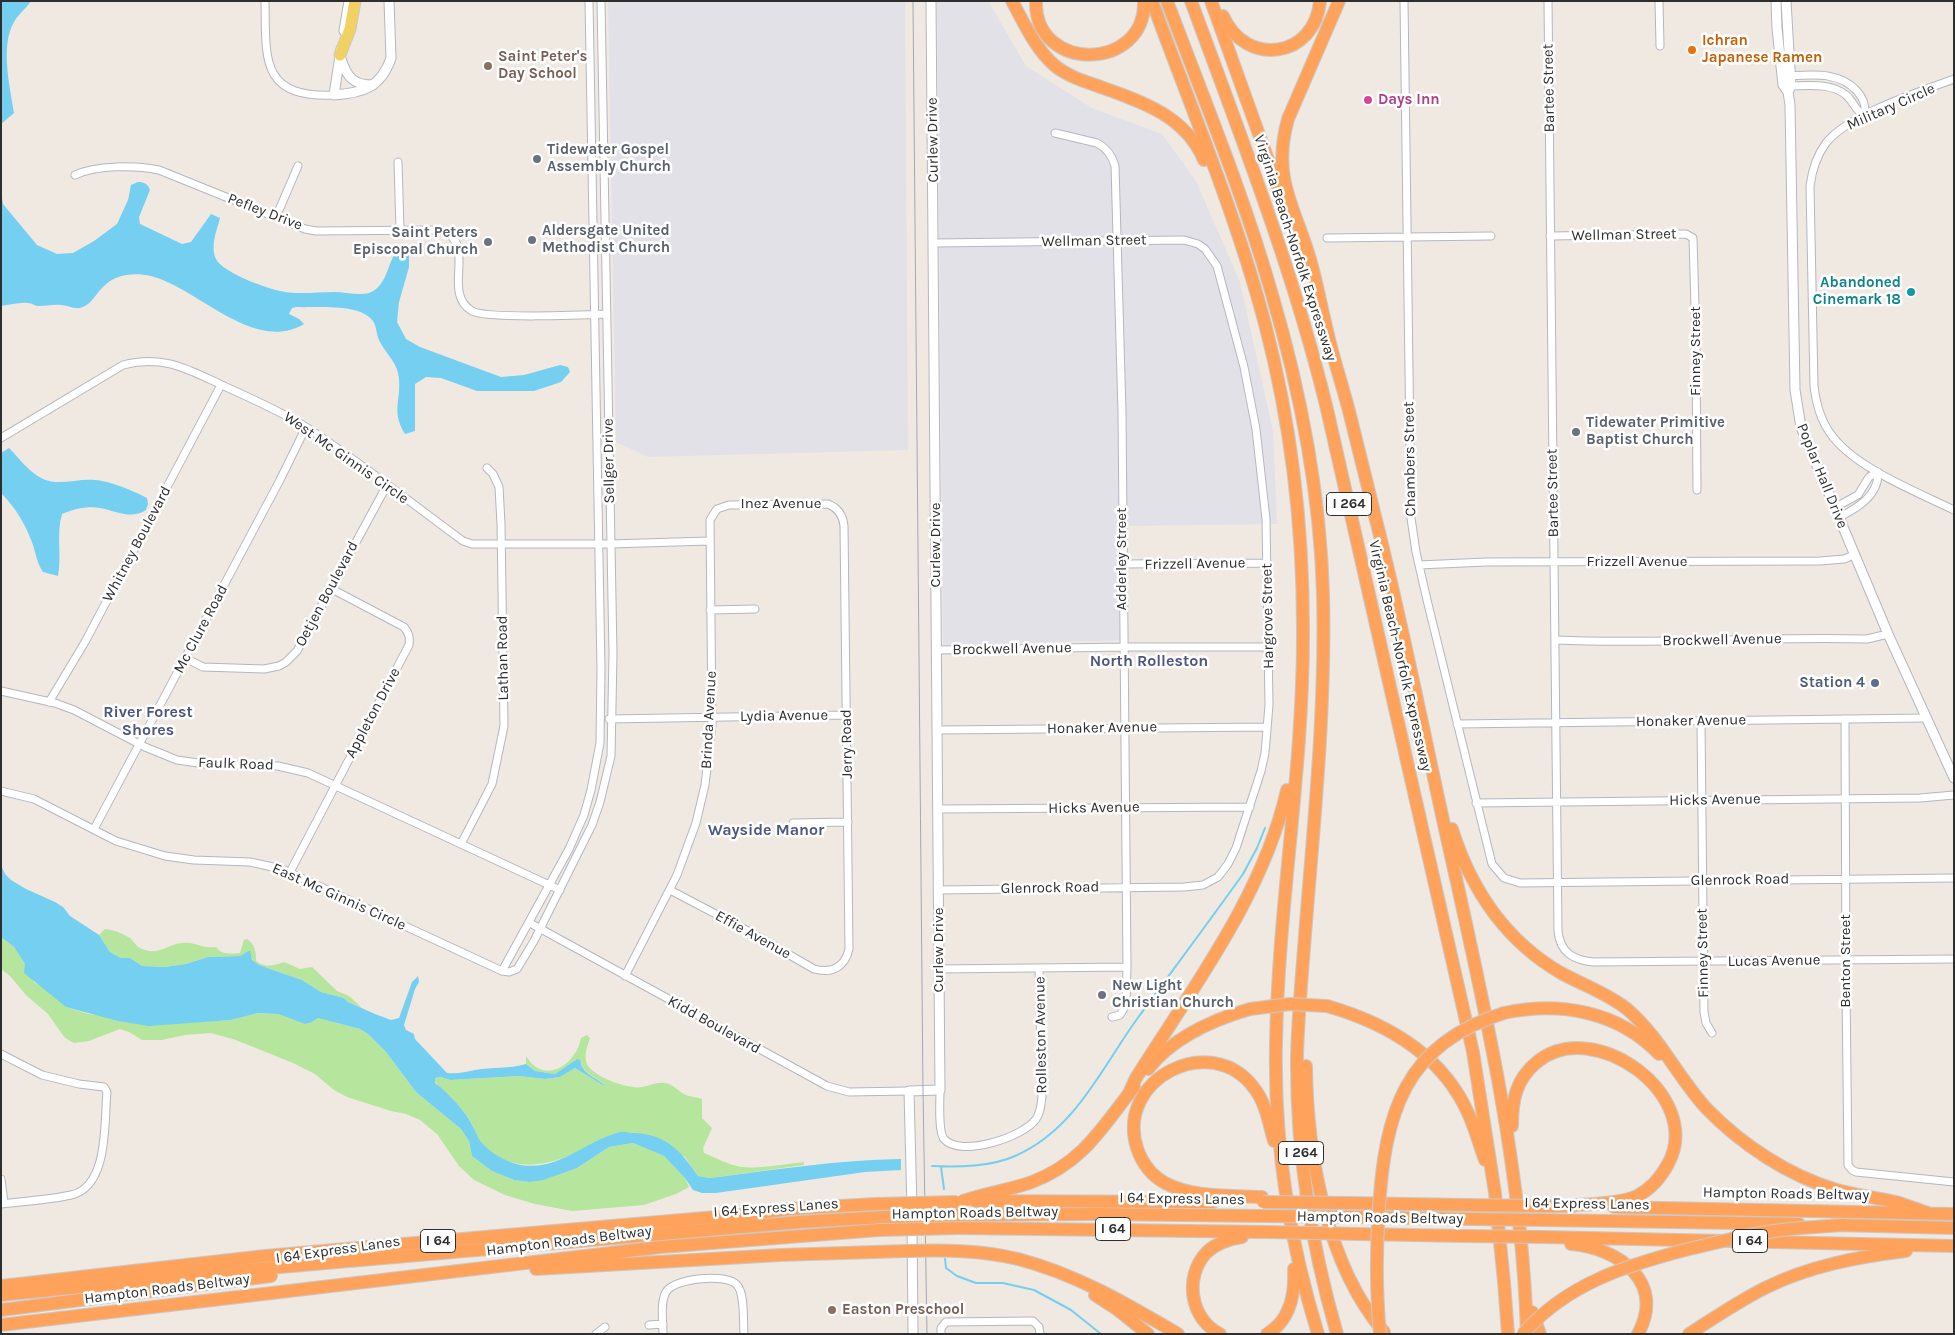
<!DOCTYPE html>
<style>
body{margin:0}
#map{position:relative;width:1955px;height:1335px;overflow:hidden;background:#efe9e1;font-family:Karla,sans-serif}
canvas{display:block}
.frame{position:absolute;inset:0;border:2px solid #2e2e2e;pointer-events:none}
</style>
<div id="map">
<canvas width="1955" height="1335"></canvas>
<div class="frame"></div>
</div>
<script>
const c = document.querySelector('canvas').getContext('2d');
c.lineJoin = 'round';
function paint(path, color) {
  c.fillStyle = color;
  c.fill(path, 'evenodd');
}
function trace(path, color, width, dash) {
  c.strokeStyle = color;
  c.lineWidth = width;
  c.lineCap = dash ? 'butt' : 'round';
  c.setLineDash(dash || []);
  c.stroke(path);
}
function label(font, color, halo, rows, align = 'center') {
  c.font = font + ' Karla,sans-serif';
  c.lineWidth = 5;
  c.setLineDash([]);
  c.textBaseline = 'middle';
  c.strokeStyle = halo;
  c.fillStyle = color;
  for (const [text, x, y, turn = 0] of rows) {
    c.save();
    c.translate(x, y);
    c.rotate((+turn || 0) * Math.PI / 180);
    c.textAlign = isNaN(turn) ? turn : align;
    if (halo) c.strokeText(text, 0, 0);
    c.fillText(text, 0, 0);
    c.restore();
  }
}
const industrial = new Path2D(`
 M 608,1 L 905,1 L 908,450 L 648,457 L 616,442 Z
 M 937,1 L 988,1 L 1026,66 L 1092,108 L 1162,134 L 1196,181 L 1240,282 L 1273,431 L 1277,524 L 1127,526 L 1128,640 L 943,645 Z`);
const green = new Path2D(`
 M 105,929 C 114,930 122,933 130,938 C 135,943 137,948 145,950 C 160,955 168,944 182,943 C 194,941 203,949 216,947 C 222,955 230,954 240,953 L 244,940 L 247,939 C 255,945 256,951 256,961 C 266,968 273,966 284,962 L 300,969 L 312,967 L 337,991 L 349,996 L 362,1008 L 348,1002 L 344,998 L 321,992 L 302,980 L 259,965 L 254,962 L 248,951 L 240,956 L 208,957 L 186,964 L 165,967 L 142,966 L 130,958 L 121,958 L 110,952 L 99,935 Z
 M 1,937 L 14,947 L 25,964 L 34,982 L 47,990 L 66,1007 L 89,1014 L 104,1016 L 118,1021 L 183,1023 L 231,1020 L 258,1013 L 278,1014 L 305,1024 L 310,1023 L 318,1018 L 360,1029 L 368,1034 L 386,1052 L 416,1092 L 461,1129 L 469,1141 L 472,1156 L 492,1171 L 514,1180 L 529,1182 L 577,1168 L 609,1147 L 633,1143 L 664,1156 L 685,1178 L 689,1187 L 676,1194 L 644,1205 L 572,1211 L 535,1204 L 505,1195 L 474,1180 L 459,1166 L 437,1134 L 420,1120 L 406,1114 L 391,1111 L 347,1097 L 334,1090 L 315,1074 L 293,1063 L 236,1040 L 211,1033 L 185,1035 L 162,1040 L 142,1040 L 129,1032 L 120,1029 L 89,1041 L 74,1043 L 65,1038 L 48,1014 L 26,995 L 10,976 L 1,969 Z
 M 587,1035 L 590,1038 C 588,1045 584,1053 586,1061 C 588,1075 628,1090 642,1087 C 649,1086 656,1082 664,1083 C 673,1084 677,1090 684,1094 C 689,1097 697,1097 702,1099 L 702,1118 L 712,1128 L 703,1148 L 704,1153 C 716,1158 729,1165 741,1167 C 762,1169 784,1164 804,1162 L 804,1165 L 710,1178 L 698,1176 L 685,1157 L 635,1133 C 615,1130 599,1142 581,1150 C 548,1167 507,1175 480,1141 C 475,1134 473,1124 468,1117 C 459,1104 441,1092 434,1080 L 435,1078 L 441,1077 L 450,1080 L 519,1076 L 545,1079 L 560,1077 L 575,1068 L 606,1087 C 599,1077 584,1075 581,1063 L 577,1059 L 555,1074 L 535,1071 L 526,1064 L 526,1056 C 544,1086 576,1065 581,1038 Z`);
const water = new Path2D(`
 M 1,1 L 31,1 C 26,9 18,14 14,22 C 0,46 10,87 14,113 L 1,124 Z
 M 138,182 C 144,182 148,184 150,190 L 139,217 L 140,224 L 182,244 L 191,242 L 211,214 L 220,218 C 217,230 210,246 216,259 C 222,272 265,288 280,291 C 297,295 317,292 334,292 C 345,292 358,296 369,293 C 388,286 387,262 398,249 L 405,249 L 409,253 L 409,267 L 399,302 L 397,322 L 406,339 L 420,347 L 501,377 L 524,375 L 560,365 L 568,367 L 570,372 L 561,382 L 534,391 L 477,391 L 441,378 L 426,377 L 415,384 L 415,431 L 405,434 C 391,411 401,402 399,379 C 398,363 387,355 380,342 C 376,335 377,327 373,321 C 360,303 316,308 296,307 L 292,308 L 289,314 L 299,319 L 304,324 C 254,354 198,288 151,276 C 134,272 114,274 102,288 C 95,295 90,306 80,308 C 73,309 67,305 61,305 C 54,304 46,306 38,306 C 35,306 32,303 28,303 C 19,302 10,305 1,306 L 1,192 L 3,204 L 37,245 L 57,254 L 73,253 L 94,241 L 117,224 L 128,200 L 131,185 Z
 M 9,448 C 19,458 28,471 41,478 C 58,487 77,478 95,480 C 110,481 134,491 147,498 L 148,504 L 146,510 C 131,520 116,511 100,508 C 87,506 74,509 62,514 C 56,533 62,556 58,576 L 43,572 C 37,563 36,554 33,545 C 26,525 16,508 1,493 L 1,453 Z
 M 1,865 L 5,874 L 11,880 L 26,889 L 55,902 L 63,907 L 70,916 L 99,935 L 110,952 L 121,958 L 130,958 L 142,966 L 165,967 L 186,964 L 208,957 L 240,956 L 248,951 L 250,951 L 252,960 L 259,965 L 302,980 L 321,992 L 344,998 L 348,1002 L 375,1014 L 391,1020 L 399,1018 L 412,982 L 418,976 L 419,982 L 415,989 L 404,1025 L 406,1030 L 414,1034 L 415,1039 L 447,1073 C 458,1074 465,1072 475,1070 C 492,1067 509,1069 526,1064 L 535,1071 L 555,1074 L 577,1059 L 580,1060 C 581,1063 581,1066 583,1068 C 586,1075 600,1079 606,1087 L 575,1068 L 560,1077 L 545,1079 L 519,1076 L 450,1080 L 441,1077 L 435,1078 L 435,1083 C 447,1092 458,1104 467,1116 C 472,1123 475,1132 479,1139 C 486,1150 501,1159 513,1163 C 554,1176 584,1141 620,1132 C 625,1131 630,1133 635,1133 C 667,1135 681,1151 698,1176 L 710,1178 C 773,1170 837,1160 901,1159 L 901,1170 L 865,1172 L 716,1193 L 702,1193 L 693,1190 L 685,1178 L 664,1156 L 633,1143 L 609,1147 L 577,1168 L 543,1180 L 529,1182 L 514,1180 L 492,1171 L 472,1156 L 469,1141 L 461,1129 L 416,1092 L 386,1052 L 368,1034 L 360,1029 L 318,1018 L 310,1023 L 305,1024 L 278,1014 L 258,1013 L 231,1020 L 149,1026 L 118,1021 L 66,1007 L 24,973 L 25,964 L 14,947 L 1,937 Z`);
const stream = new Path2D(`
 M 932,1166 C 958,1167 991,1167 1015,1156 C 1075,1130 1101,1069 1137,1019 C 1172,971 1208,923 1243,874 L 1257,848 L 1265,828
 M 941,1167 L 944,1189
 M 945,1259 L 946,1268 L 957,1276 L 976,1283 L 1003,1283 L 1034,1290 L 1071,1310 L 1101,1334`);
const minor = new Path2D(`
 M 265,1 C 266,59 260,98 334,95
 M 1404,1 L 1411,518 L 1416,552 L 1427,600 L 1492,864 L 1504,878 L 1520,883 L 1954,878
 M 1548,1 L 1558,931 C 1560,953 1574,960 1593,962 L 1954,959
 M 1659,1 L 1660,46
 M 1954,79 C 1919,92 1849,114 1826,143 C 1817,155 1812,171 1810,186 L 1814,386 C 1816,403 1820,419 1830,433 C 1853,467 1917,492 1954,510
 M 1787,86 C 1806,86 1830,82 1846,95 C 1854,102 1855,111 1865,116 C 1866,106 1864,99 1857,91 C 1839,71 1812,75 1787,76
 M 1055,133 L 1097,143 C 1107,148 1112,155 1115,166 L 1122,412 L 1127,967 L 1126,1005 L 1120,1015 L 1112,1017
 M 398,162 L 400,230
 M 75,175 C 96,165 136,165 159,170 L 305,229 L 316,231 L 439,230 C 480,241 440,292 472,311 C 485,319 585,315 607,314
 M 276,217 L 298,166
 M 1550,236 L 1686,234 L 1693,238 L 1696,343 L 1697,490
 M 1327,238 L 1491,236
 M 934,243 L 1184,240 L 1198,244 L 1205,249 L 1217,266 L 1244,367 L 1256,429 L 1266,519 L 1269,705 L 1265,753 L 1261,771 L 1236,848 L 1228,864 L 1218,877 L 1203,885 L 1184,887 L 938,890
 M 1,438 L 123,365 C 164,354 189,370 224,386 C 252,399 280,411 306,427 C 360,462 411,503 463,541 L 472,544 L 610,544 L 709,541
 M 1834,508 L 1858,495 L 1869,477 L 1878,472 C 1879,496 1857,508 1838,518
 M 1122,564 L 1267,563
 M 1419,565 L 1486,562 L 1820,561 L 1844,559 L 1854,555
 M 710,610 L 755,609
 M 1556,640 C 1659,645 1763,636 1867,639 L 1888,634
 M 937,650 L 1123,647 L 1268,647
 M 185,658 L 203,667 L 264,669 L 279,666 L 286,662 L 297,651 L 387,485
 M 1,691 L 55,703 L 74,710 L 145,747 L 177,760 L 205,764 L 278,766 L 308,773 L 560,890
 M 49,702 L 85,642 L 221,385
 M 609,719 L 846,715
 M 1845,719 L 1846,987 L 1848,1165 L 1852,1170 L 1856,1172 L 1954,1182
 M 1701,721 L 1704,1012 L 1706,1023 L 1712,1033
 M 1457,724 L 1926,718
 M 938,730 L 1267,727
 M 1,791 L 34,799 L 116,841 L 165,856 L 194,860 L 250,862 L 282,869 L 502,971 L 509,972 L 517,969 L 534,941 L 592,825 L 600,802 L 611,756 L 613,654 L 601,1
 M 1476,803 L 1920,798 L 1954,795
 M 938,809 L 1250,807
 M 793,823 L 848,822
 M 94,829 L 280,480 L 306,427
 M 461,844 L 492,784 L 504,726 L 501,524 L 499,487 L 493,474 L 487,468
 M 290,872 L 409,645 C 410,637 409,633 404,627 L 330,588
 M 530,923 L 827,1086 L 849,1092 L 909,1091
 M 939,969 L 1127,967
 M 502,971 L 569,849 L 584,815 L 591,790 L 600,743 L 601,669 L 589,1
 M 625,976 L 677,875 L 696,823 L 705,785 L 712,724 L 710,520 L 717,509 L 729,505 L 828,504 C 838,508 843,515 844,526 L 849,949 C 845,967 832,974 814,969 L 748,931 L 670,890
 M 1,1054 L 42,1075 L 79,1084 L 104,1087 L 107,1092 C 104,1122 109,1187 71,1195 C 49,1200 24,1201 1,1204
 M 940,1090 C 940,1100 938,1132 944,1139 C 960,1158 1024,1137 1036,1119 C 1041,1112 1041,1104 1042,1097 L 1039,969
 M 1,1179 L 4,1203
 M 649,1325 L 663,1324
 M 596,1334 L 605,1327
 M 663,1334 C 663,1321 660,1303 666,1292 C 674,1278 727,1273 737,1285 C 745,1293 743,1322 744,1334
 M 941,1334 L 941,1328 L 946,1322 L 1033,1321 L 1039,1327 L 1040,1334`);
const tertiary = new Path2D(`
 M 1776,1 L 1777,28 L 1782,76 L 1783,85 L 1788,92 L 1790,105 L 1795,390 L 1801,427 L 1888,634 L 1954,778
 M 1786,1 L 1791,86 L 1788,92
 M 344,31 L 349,1
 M 341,49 L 334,95 C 362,93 381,88 391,58 L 389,1
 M 341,59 C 347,77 353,85 373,85
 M 912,1209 L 909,1091 L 940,1090 L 931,1
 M 912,1224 L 913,1334`);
const primary = new Path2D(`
 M 340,55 L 350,29 L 355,1`);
const motorway = new Path2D(`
 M 1012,1 C 1024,23 1035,48 1054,65 C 1066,75 1080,80 1095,85 C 1137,100 1185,114 1204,160
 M 1036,1 C 1034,73 1146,72 1144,1
 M 1152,1 C 1191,108 1236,214 1265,324 C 1291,423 1303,526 1303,628 C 1304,767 1278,905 1276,1044 C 1274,1142 1289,1240 1318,1334
 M 1167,1 C 1203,97 1243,193 1271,291 C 1300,389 1320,490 1323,593 C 1326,707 1314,821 1305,935 C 1302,975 1298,1016 1297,1057 C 1296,1151 1311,1244 1337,1334
 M 1191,1 C 1240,134 1292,267 1326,405 L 1473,1052 L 1495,1193 L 1504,1282 L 1508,1334
 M 1211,1 L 1280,193
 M 1339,1 L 1288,119 C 1270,183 1299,212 1313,270 C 1319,294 1324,319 1330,343 C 1336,367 1344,391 1350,415 C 1359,451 1368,488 1377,524 C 1404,631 1425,740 1449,847 C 1485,1008 1522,1168 1527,1334
 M 1223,16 C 1246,68 1315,58 1320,1
 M 1452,829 C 1471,889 1506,941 1561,973 C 1583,985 1607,993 1627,1009 C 1660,1037 1678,1078 1707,1109 C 1742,1145 1789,1176 1837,1190 C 1856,1195 1876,1198 1896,1202 C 1907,1205 1918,1210 1928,1213
 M 1327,1006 C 1386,1023 1442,1055 1468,1113 C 1475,1128 1479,1144 1485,1160
 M 1504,1013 C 1559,1001 1618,1011 1659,1054
 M 1306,1066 C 1307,1152 1326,1265 1384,1332
 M 1148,1069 C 1173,1037 1212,1020 1250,1009
 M 1129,1093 L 1136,1078 C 1193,987 1263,896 1287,790
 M 1512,1126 C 1512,1100 1516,1079 1537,1062 C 1595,1015 1705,1097 1668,1164 C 1661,1177 1651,1189 1637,1196 C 1620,1204 1587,1204 1566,1206
 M 1262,1197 C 1230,1195 1193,1198 1165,1183 C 1151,1175 1142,1163 1137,1148 C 1115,1079 1211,1030 1254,1088 C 1266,1103 1269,1124 1274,1141
 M 963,1201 C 985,1193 1010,1190 1032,1182 C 1084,1162 1102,1127 1134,1087
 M 975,1201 L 1213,1202
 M 1348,1203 L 1469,1205
 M 1542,1206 L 1574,1206
 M 1614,1207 L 1954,1214
 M 956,1215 L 1097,1214 L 1265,1216
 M 1356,1217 L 1471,1219
 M 1543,1220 L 1799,1224
 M 1834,1225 L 1954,1228
 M 958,1228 L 1268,1232
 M 1358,1234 L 1464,1236
 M 1543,1237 L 1954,1246
 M 1571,1244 C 1619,1248 1666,1282 1638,1334
 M 1018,1259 C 1076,1274 1127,1304 1178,1334
 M 536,1269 L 780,1255 L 906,1251
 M 1,1286 L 265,1256 L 751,1214 L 788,1209 L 875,1204
 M 1,1295 L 280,1267 L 800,1222 L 884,1217
 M 1095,1295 L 1118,1310 L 1148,1334
 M 1,1310 L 271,1276
 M 1532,1312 L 1540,1334
 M 1,1325 L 661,1247 L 879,1230
 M 1220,1334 C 1190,1319 1184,1277 1206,1253 C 1216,1243 1229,1239 1242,1237
 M 1267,1334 C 1291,1320 1295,1294 1294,1269
 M 1689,1334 C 1714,1318 1739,1301 1765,1288 C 1809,1266 1857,1257 1906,1251`);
const tram = new Path2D(`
 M 913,1 L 923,1091 L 927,1334`);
const motorwayBridge = new Path2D(`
 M 1250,1009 L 1290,1004 L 1327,1006
 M 1263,1202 L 1348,1203
 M 875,1204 L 957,1202
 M 1469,1205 L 1542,1206
 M 1265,1216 L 1356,1217
 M 884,1217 L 956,1215
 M 1471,1219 L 1543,1220
 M 879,1230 L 958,1228
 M 1268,1232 L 1358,1234
 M 1464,1236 L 1543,1237
 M 906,1251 C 944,1250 980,1250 1018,1259
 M 1380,1334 C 1376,1292 1376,1250 1379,1208 C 1385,1114 1404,1044 1504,1013
 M 1523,1334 C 1566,1284 1627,1265 1689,1249 C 1715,1243 1741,1236 1767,1232 C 1792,1228 1817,1227 1843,1225`);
const markers = [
 [1692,50,5,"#e8710a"],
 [488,66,5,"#8d6e63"],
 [1368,100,5,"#d1479c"],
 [537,159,5,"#6b7280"],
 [532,240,5,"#6b7280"],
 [488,242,5,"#6b7280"],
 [1911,292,5,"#0f9aa8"],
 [1576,432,5,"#6b7280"],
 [1875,683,5,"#5c6f8a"],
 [1102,995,5,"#6b7280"],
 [832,1310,5,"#8d6e63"]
];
const shields = [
 [1349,504,45],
 [1301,1153,45],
 [1113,1229,35],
 [438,1241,35],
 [1750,1241,35]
];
const shieldNames = [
 ["I 264",1349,504],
 ["I 264",1301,1153],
 ["I 64",1113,1229],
 ["I 64",438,1241],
 ["I 64",1750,1241]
];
const foodNames = [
 ["Ichran",1702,41],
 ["Japanese Ramen",1702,58]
];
const educationNames = [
 ["Saint Peter's",498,57],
 ["Day School",498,74],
 ["Easton Preschool",842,1310]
];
const streetNames = [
 ["Bartee Street",1549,88,-91],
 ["Military Circle",1891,107,-24],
 ["Curlew Drive",933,140,-91],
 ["Pefley Drive",265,212,21],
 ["Wellman Street",1624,235,-1],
 ["Wellman Street",1094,241,-1],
 ["Virginia Beach-Norfolk Expressway",1295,248,72],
 ["Finney Street",1696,351,-90],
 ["West Mc Ginnis Circle",346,458,35],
 ["Chambers Street",1410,459,-91],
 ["Sellger Drive",609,461,-91],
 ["Poplar Hall Drive",1822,476,68],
 ["Bartee Street",1553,493,-91],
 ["Inez Avenue",781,504],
 ["Whitney Boulevard",137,544,-62],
 ["Curlew Drive",936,545,-90],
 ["Adderley Street",1122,559,-90],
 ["Frizzell Avenue",1637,562],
 ["Frizzell Avenue",1195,564,-1],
 ["Oetjen Boulevard",327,594,-62],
 ["Hargrove Street",1268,616,-91],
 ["Mc Clure Road",201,629,-62],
 ["Brockwell Avenue",1722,640,-1],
 ["Brockwell Avenue",1012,649,-1],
 ["Virginia Beach-Norfolk Expressway",1400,656,77],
 ["Lathan Road",503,658,-91],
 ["Appleton Drive",373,713,-62],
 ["Lydia Avenue",784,716,-1],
 ["Brinda Avenue",709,720,-87],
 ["Honaker Avenue",1691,721,-1],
 ["Honaker Avenue",1102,728,-1],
 ["Jerry Road",847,744,-91],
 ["Faulk Road",236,764,2],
 ["Hicks Avenue",1715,800,-1],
 ["Hicks Avenue",1094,808,-1],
 ["Glenrock Road",1740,880,-1],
 ["Glenrock Road",1050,888,-1],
 ["East Mc Ginnis Circle",339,897,24],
 ["Effie Avenue",753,935,29],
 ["Curlew Drive",939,950,-90],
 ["Finney Street",1703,953,-91],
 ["Lucas Avenue",1774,961,-1],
 ["Benton Street",1846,961,-90],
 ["Kidd Boulevard",714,1025,29],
 ["Rolleston Avenue",1041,1035,-91],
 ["Hampton Roads Beltway",1786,1194,1],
 ["I 64 Express Lanes",1182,1199,1],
 ["I 64 Express Lanes",1587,1204,1],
 ["I 64 Express Lanes",776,1208,-4],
 ["Hampton Roads Beltway",975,1213,-1],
 ["Hampton Roads Beltway",1380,1218,1],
 ["Hampton Roads Beltway",569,1241,-7],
 ["I 64 Express Lanes",338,1250,-8],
 ["Hampton Roads Beltway",167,1289,-7]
];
const hotelNames = [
 ["Days Inn",1378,100]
];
const worshipNames = [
 ["Tidewater Gospel",547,150],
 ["Assembly Church",547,167],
 ["Aldersgate United",542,231],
 ["Methodist Church",542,248],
 ["Saint Peters",478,233,"right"],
 ["Episcopal Church",478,250,"right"],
 ["Tidewater Primitive",1586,423],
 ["Baptist Church",1586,440],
 ["New Light",1112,986],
 ["Christian Church",1112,1003]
];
const cultureNames = [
 ["Abandoned",1901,283],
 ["Cinemark 18",1901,300]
];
const serviceNames = [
 ["Station 4",1865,683]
];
const neighbourhoodNames = [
 ["North Rolleston",1149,661],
 ["River Forest",148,712],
 ["Shores",148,730],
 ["Wayside Manor",766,830]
];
paint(industrial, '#e3e1e8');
paint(green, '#b6e59e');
paint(water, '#75cff0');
trace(stream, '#75cff0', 2);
trace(minor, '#b4b7c1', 9);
trace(tertiary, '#b4b7c1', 11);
trace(primary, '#c9c9c9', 13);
trace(motorway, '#c9c9c9', 14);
trace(minor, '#fff', 7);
trace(tertiary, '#fff', 9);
trace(primary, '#f2d163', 11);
trace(motorway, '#ffa35c', 12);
trace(tram, '#a3a6b8', 1);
trace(motorwayBridge, '#c9c9c9', 14, []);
trace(motorwayBridge, '#ffa35c', 12);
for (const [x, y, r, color] of markers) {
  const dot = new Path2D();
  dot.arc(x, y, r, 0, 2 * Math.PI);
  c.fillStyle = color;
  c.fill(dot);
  trace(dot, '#fff', 2);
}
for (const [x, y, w] of shields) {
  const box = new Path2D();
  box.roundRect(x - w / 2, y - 11.5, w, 23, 4);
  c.fillStyle = '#fff';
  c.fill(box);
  trace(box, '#2e2e2e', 1);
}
label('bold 14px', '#2e2e2e', null, shieldNames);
label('bold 15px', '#c56008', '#fff', foodNames, 'left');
label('bold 15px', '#785e54', '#fff', educationNames, 'left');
label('15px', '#2e2e2e', '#fff', streetNames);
label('bold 15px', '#b23c85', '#fff', hotelNames, 'left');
label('bold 15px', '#5b616d', '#fff', worshipNames, 'left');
label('bold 15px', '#0d838f', '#fff', cultureNames, 'right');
label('bold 15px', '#4e5e75', '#fff', serviceNames, 'right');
label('bold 16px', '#4d5680', '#fff', neighbourhoodNames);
</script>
